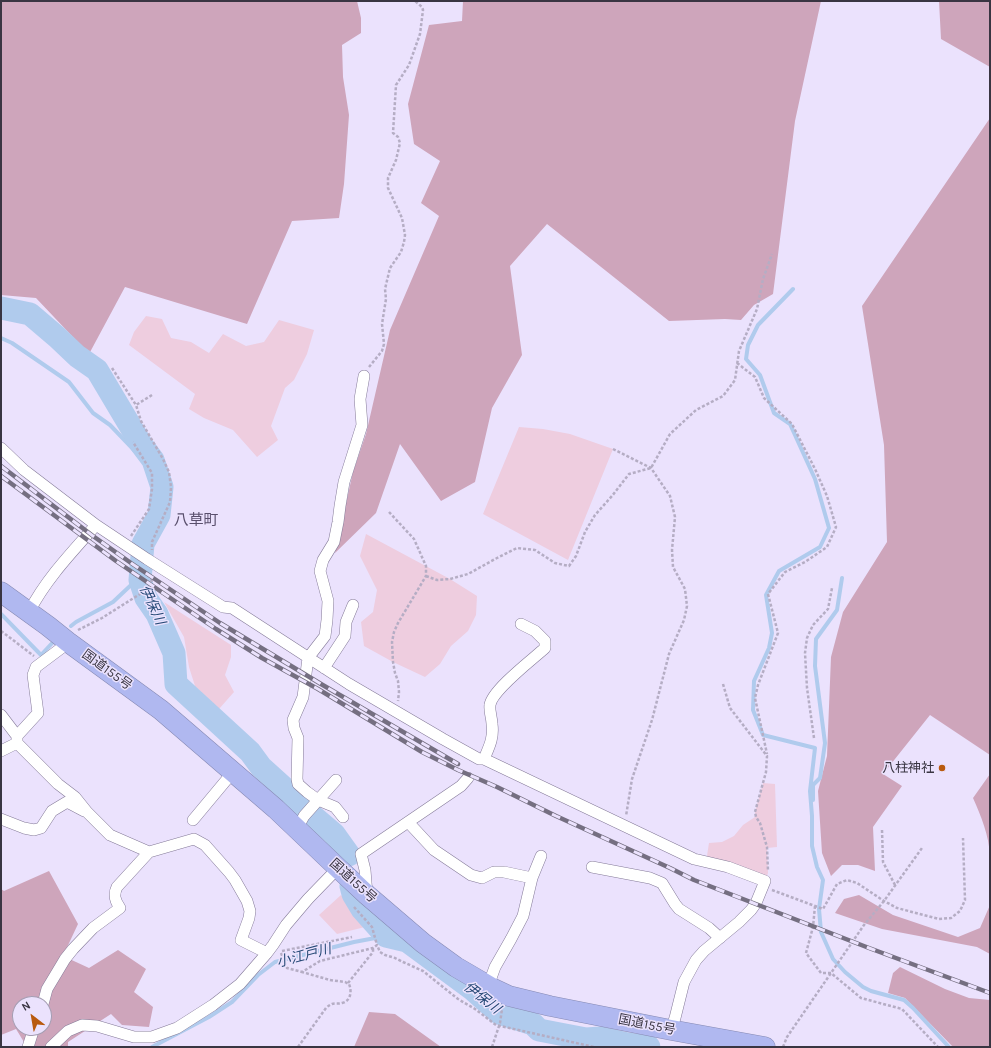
<!DOCTYPE html>
<meta charset="utf-8">
<style>
body{margin:0}
#map{position:relative;width:991px;height:1048px;overflow:hidden;background:#ebe2fd;font-family:Karla,sans-serif}
canvas{display:block}
.frame{position:absolute;inset:0;border:2px solid #393542;pointer-events:none}
.north{position:absolute;left:12px;top:996px;width:40px;height:40px;box-sizing:border-box;background:#ebe2fd;border:1px solid #a49db2;border-radius:50%;rotate:329deg;font-size:11px;font-weight:700;line-height:16px;text-align:center;color:#393542}
.north::after{content:'';display:block;margin:auto;width:14px;height:18px;background:#b95a0f;clip-path:polygon(50% 0,100% 100%,50% 72%,0 100%)}
</style>
<div id="map">
<canvas width="991" height="1048"></canvas>
<div class="frame"></div>
<div class="north">N</div>
</div>
<script>
const c = document.querySelector('canvas').getContext('2d');
c.lineJoin = 'round';
function paint(path, color) {
  c.fillStyle = color;
  c.fill(path, 'evenodd');
}
function trace(path, color, width, dash) {
  c.strokeStyle = color;
  c.lineWidth = width;
  c.lineCap = dash ? 'butt' : 'round';
  c.setLineDash(dash || []);
  c.stroke(path);
}
function label(font, color, halo, rows, align = 'center') {
  c.font = font + ' Karla,"Noto Sans JP",sans-serif';
  c.lineWidth = 3;
  c.setLineDash([]);
  c.textBaseline = 'middle';
  c.strokeStyle = halo;
  c.fillStyle = color;
  for (const [text, x, y, turn = 0] of rows) {
    c.save();
    c.translate(x, y);
    c.rotate((+turn || 0) * Math.PI / 180);
    c.textAlign = isNaN(turn) ? turn : align;
    if (halo) c.strokeText(text, 0, 0);
    c.fillText(text, 0, 0);
    c.restore();
  }
}
const green = new Path2D(`
 M 146,316 L 162,319 L 171,338 L 191,342 L 209,353 L 223,334 L 246,346 L 264,342 L 279,320 L 314,330 L 307,354 L 294,380 L 285,388 L 271,426 L 278,440 L 257,457 L 233,430 L 204,418 L 189,409 L 195,394 L 129,345 L 134,332 Z
 M 519,427 L 543,429 L 570,434 L 613,449 L 568,560 L 483,514 Z
 M 366,534 L 450,579 L 477,596 L 476,615 L 468,631 L 451,646 L 440,664 L 425,677 L 393,662 L 364,646 L 361,622 L 373,612 L 377,590 L 360,556 Z
 M 164,602 L 231,645 L 231,657 L 225,675 L 234,692 L 219,709 L 195,686 L 189,667 L 184,637 Z
 M 763,783 L 775,784 L 777,847 L 767,848 L 768,873 L 765,881 L 706,862 L 709,843 L 722,842 L 734,836 L 743,825 L 755,817 L 755,812 Z
 M 341,895 L 369,926 L 337,934 L 319,915 Z`);
const forest = new Path2D(`
 M 1,1 L 357,1 L 361,18 L 361,33 L 342,45 L 343,77 L 349,115 L 344,184 L 339,218 L 292,221 L 247,324 L 125,287 L 89,354 L 36,298 L 1,295 Z
 M 463,1 L 821,1 L 795,121 L 773,294 L 754,305 L 741,320 L 725,319 L 669,321 L 547,224 L 510,266 L 522,355 L 492,408 L 475,482 L 441,501 L 400,444 L 376,513 L 335,553 L 353,472 L 366,434 L 390,330 L 439,216 L 421,203 L 440,161 L 414,144 L 408,104 L 429,25 L 462,21 Z
 M 939,1 L 990,1 L 990,67 L 941,39 Z
 M 990,118 L 990,755 L 930,715 L 883,774 L 902,786 L 873,827 L 875,871 L 858,865 L 842,865 L 831,876 L 822,853 L 818,791 L 827,756 L 831,657 L 843,612 L 887,542 L 884,445 L 862,306 Z
 M 990,774 L 990,856 C 989,835 981,816 973,798 Z
 M 49,871 L 78,924 L 63,956 L 89,968 L 118,950 L 146,969 L 134,992 L 153,1007 L 149,1027 L 122,1025 L 111,1014 L 68,1042 L 68,1047 L 27,1047 L 16,1029 L 1,1035 L 1,889 L 4,891 ZM 20,1004 L 44,1004 L 44,1028 L 20,1028 Z
 M 859,895 L 893,915 L 958,937 L 980,928 L 990,905 L 990,954 L 977,947 L 882,929 L 835,913 L 844,899 Z
 M 900,967 L 945,989 L 969,998 L 990,1000 L 990,1047 L 953,1047 L 905,998 L 888,993 L 893,973 Z
 M 369,1012 L 395,1014 L 441,1047 L 354,1047 Z`);
const stream = new Path2D(`
 M 793,289 L 758,325 L 748,345 L 746,359 L 760,375 L 774,413 L 790,424 L 815,479 L 829,528 L 820,547 L 779,571 L 766,595 L 772,633 L 769,648 L 754,681 L 753,710 L 763,735 L 815,748 L 810,791 L 812,816 L 812,846 L 817,867 L 823,880 L 819,909 L 821,932 L 833,959 L 845,972 L 863,987 L 871,991 L 904,1000 L 913,1008 L 949,1047
 M 1,338 L 12,343 L 69,382 L 93,413 L 110,425 L 134,450
 M 1,614 L 41,655 L 55,640
 M 71,626 L 76,622 L 113,602 L 130,586 L 140,580
 M 813,800 L 813,785 L 820,778 L 825,743 L 815,666 L 816,639 L 837,610 L 842,578
 M 152,1047 L 209,1017 L 232,1002 L 258,975 L 275,962 L 354,942 L 386,936`);
const river = new Path2D(`
 M 1,308 L 30,314 L 57,337 L 77,356 L 97,370 L 141,444 L 153,460 L 162,487 L 159,515 L 143,544 L 140,580 L 146,598 L 157,614 L 174,653 L 176,684 L 250,752 L 261,767 L 282,786 L 301,806 L 334,834 L 349,855
 M 351,886 L 353,894 L 362,909 L 386,936 L 407,941 L 472,989 L 499,1013 L 533,1024 L 539,1030 L 586,1039 L 601,1038 L 627,1044 L 649,1047`);
const path = new Path2D(`
 M 737,363 L 755,377 L 764,398 L 792,424 L 815,469 L 827,496 L 836,527 L 827,547 L 805,562 L 785,572 L 768,594 L 778,633 L 758,685 L 755,698 L 767,754
 M 369,367 L 382,351 L 384,344 L 382,324 L 386,299 L 385,289 L 390,268 L 401,252 L 404,242 L 405,235 L 402,218 L 388,188 L 388,178 L 396,160 L 400,143 L 398,137 L 393,133 L 396,85 L 409,65 L 420,34 L 423,10 L 422,7 L 415,1
 M 112,368 L 136,405
 M 152,395 L 136,405 L 141,421 L 163,459 L 169,472 L 171,487 L 170,502 L 152,542 L 152,550
 M 613,449 L 651,468 L 670,496 L 675,517 L 672,550 L 673,567 L 685,589 L 687,606 L 684,620 L 669,654 L 652,720 L 632,779 L 626,816
 M 389,512 L 414,539 L 426,566 L 426,576 L 398,623 L 394,632 L 392,642 L 393,662 L 395,673 L 398,681 L 399,692 L 398,701
 M 131,536 L 149,509 L 152,489 L 152,473 L 133,442
 M 426,576 L 437,580 L 450,579 L 468,574 L 497,558 L 517,548 L 535,550 L 555,563 L 569,566 L 576,556 L 585,532 L 595,515 L 612,496 L 629,474 L 651,468 L 670,434 L 696,410 L 723,396 L 735,380 L 739,351 L 757,309 L 763,279 L 772,254
 M 78,630 L 102,618 L 148,589 L 151,587 L 152,575
 M 1,631 L 34,656
 M 723,684 L 730,708 L 767,756 L 766,772 L 755,812 L 756,817 L 760,823 L 767,847 L 768,871
 M 814,738 L 807,688 L 805,653 L 807,638 L 813,625 L 828,609 L 832,588
 M 882,830 L 883,862 L 895,885
 M 772,890 L 823,909 L 837,884 L 847,880 L 857,883 L 884,901 L 897,908 L 939,919 L 951,918 L 960,911 L 965,900 L 963,838
 M 815,906 L 813,927 L 806,953 L 821,973 L 831,973 L 861,998 L 902,1009 L 938,1047
 M 354,907 L 372,927 L 377,945
 M 282,951 L 352,937
 M 281,953 L 287,968 L 302,972 L 320,961 L 373,948 L 377,945 L 380,952 L 385,955 L 395,958 L 403,962 L 423,971 L 458,999 L 475,1009 L 496,1025 L 594,1047
 M 348,983 L 373,952 L 373,948
 M 298,1047 L 326,1008 C 328,1006 330,1005 332,1004 C 335,1003 339,1004 342,1003 C 351,1001 352,991 349,984 L 345,982 L 330,980 L 302,972
 M 492,1047 L 500,1023 L 502,1009
 M 783,1047 L 787,1037 L 864,925 L 884,901 L 922,848`);
const street = new Path2D(`
 M 1,448 L 24,470 L 96,525 L 147,559 L 223,607 L 232,608 L 349,684 L 443,739 L 479,759 L 484,759 L 694,859 L 728,867 L 765,881 L 756,903 L 751,910 L 739,922 L 704,951 L 696,960 L 684,982 L 675,1018 L 671,1030
 M 29,612 C 46,579 72,552 96,525
 M 324,668 L 345,636 L 346,622 L 353,605
 M 1,715 L 17,736 L 17,743 L 58,784 L 75,797 L 87,812 L 110,835 L 149,852 L 117,887 C 113,895 115,901 120,908 L 93,928 L 73,949 L 65,959 L 47,989 L 43,1004
 M 17,736 L 38,713 L 33,675 L 36,667 L 64,646 L 68,642
 M 1,751 L 17,743
 M 484,759 C 489,747 494,738 492,724 C 492,718 489,711 490,705 C 492,690 533,659 545,648 L 545,641 L 535,631 L 521,624
 M 343,817 L 335,807 L 318,800 L 307,792 L 298,784 L 297,779 L 298,738 L 294,728 L 293,720 L 303,697 L 308,658 L 325,636 L 327,620 L 328,601 L 320,571 L 323,560 L 334,542 L 338,522 L 340,506 L 344,482 L 362,425 L 360,399 L 364,376
 M 1,819 L 24,828 L 34,830 L 41,828 L 52,811 L 67,802 L 84,811
 M 193,820 L 233,772
 M 408,822 L 434,850 L 471,875 L 482,878 L 494,872 L 504,872 L 532,878
 M 297,829 L 304,816 L 336,780
 M 149,852 L 194,839 L 205,845 L 229,872 L 235,880 L 247,901 L 250,911 L 249,918 L 241,940 L 267,953
 M 592,867 L 650,878 L 662,883 L 675,904 L 679,909 L 709,928 L 720,938
 M 367,895 L 365,870 L 361,854 L 461,786 L 468,778
 M 492,988 L 491,978 L 495,967 L 511,939 L 523,916 L 532,878 L 541,856
 M 28,1047 L 34,1028
 M 51,1047 L 68,1031 L 82,1025 L 97,1026 L 134,1037 L 152,1037 L 177,1028 L 213,1005 L 240,984 L 267,953 L 273,945 L 286,925 L 308,899 L 338,868`);
const highway = new Path2D(`
 M 1,592 L 48,626 L 68,642 L 161,710 L 276,809 L 338,868 L 367,895 L 423,943 L 456,967 L 492,988 L 509,996 L 550,1006 L 671,1030 L 765,1047`);
const rail = new Path2D(`
 M 1,466 L 93,536 L 131,563 L 220,623 L 321,684 L 458,764
 M 1,476 L 116,561 L 216,629 L 262,658 L 318,689 L 422,752 L 458,770 L 497,787 L 556,816 L 670,868 L 694,880 L 869,948 L 990,993`);
const markers = [
 [942,768,4,"#b95a0f"]
];
const streetNames = [
 ["国道155号",107,670,36],
 ["国道155号",353,881,42],
 ["国道155号",647,1025,11]
];
const poiNames = [
 ["八柱神社",934,768]
];
const waterNames = [
 ["伊保川",152,605,65],
 ["小江戸川",304,956,-15],
 ["伊保川",482,998,38]
];
const quarterNames = [
 ["八草町",196,521]
];
paint(green, '#eecddf');
paint(forest, '#cea5bb');
trace(stream, '#b0cbed', 4);
trace(river, '#b0cbed', 23);
trace(street, '#847a98', 12);
trace(highway, '#868ab3', 21);
trace(path, '#b5adc4', 2.5, [3, 2]);
trace(street, '#fff', 11);
trace(highway, '#b0b8f0', 20);
trace(rail, '#756f81', 4.5);
trace(rail, '#ebe2fd', 3, [9]);
for (const [x, y, r, color] of markers) {
  const dot = new Path2D();
  dot.arc(x, y, r, 0, 2 * Math.PI);
  c.fillStyle = color;
  c.fill(dot);
  trace(dot, '#ebe2fd', 1.5);
}
label('13px', '#393542', '#ebe2fd', streetNames);
label('13px', '#393542', '#ebe2fd', poiNames, 'right');
label('italic 14px', '#264976', '#ebe2fd', waterNames);
label('15px', '#594f6c', '#ebe2fd', quarterNames);
</script>
